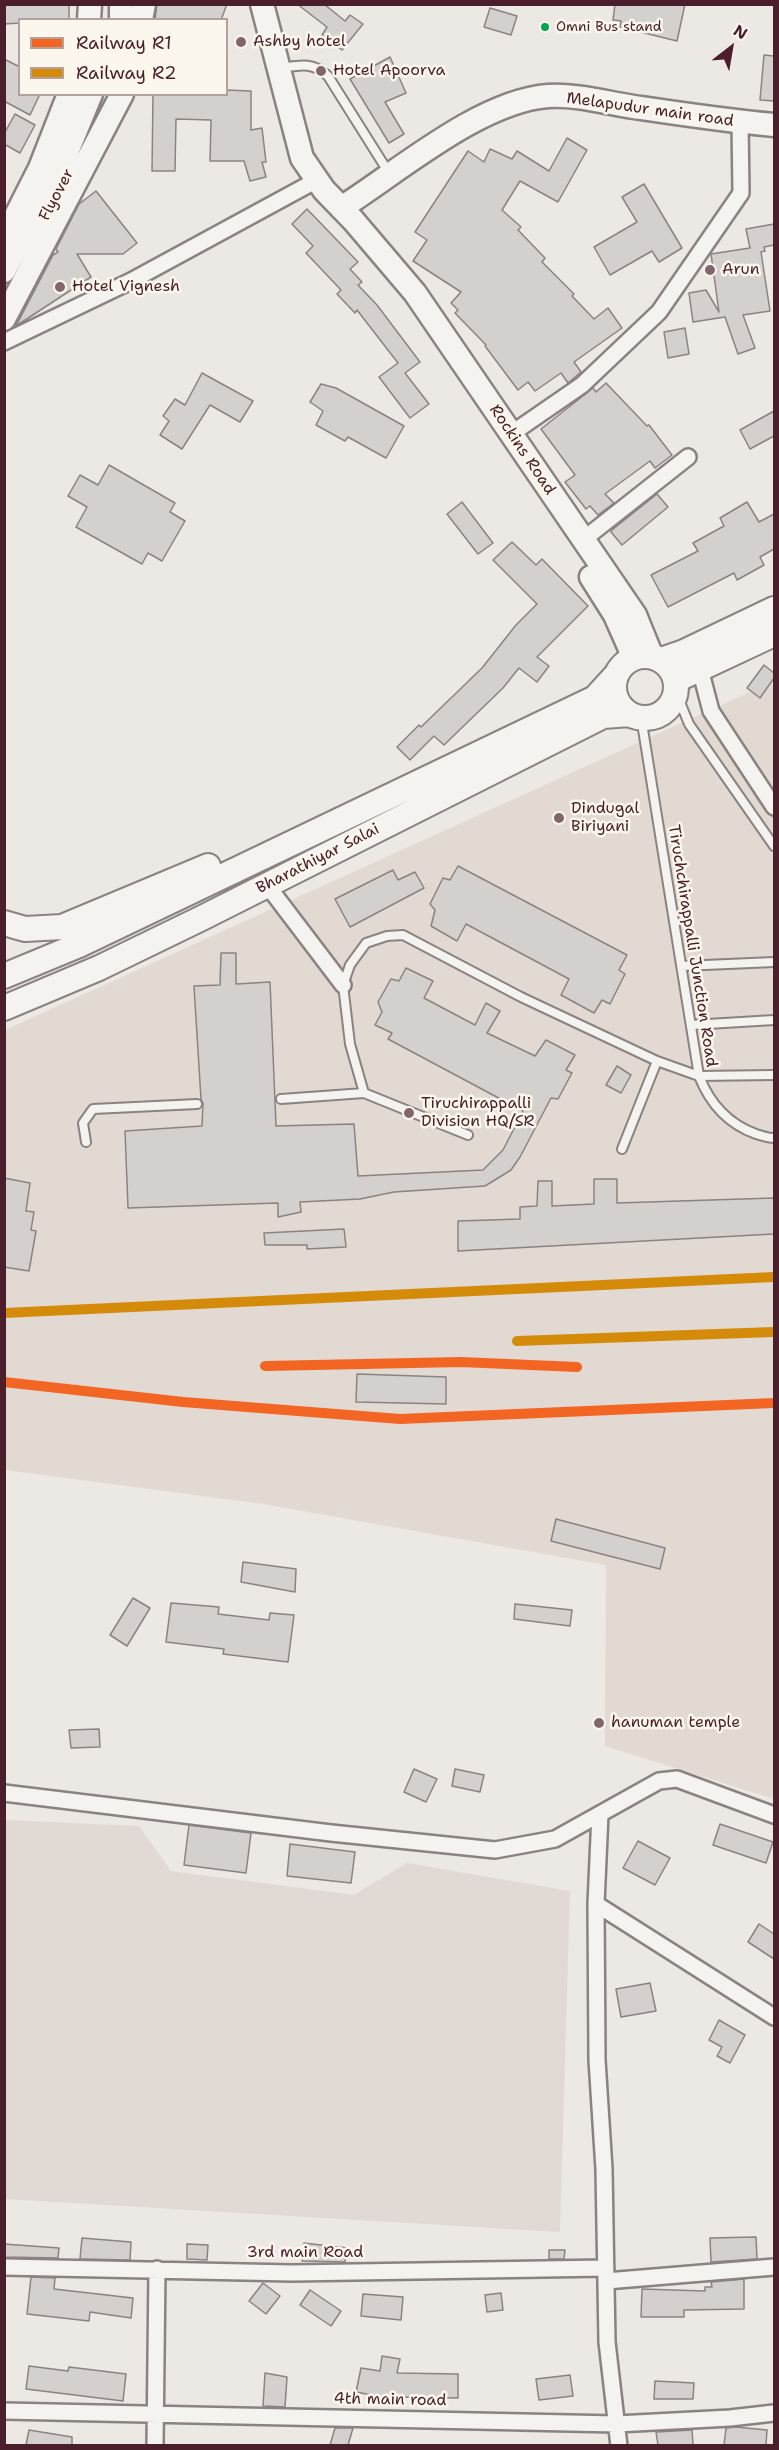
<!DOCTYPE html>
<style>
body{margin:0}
#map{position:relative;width:779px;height:2450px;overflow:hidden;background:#ece9e4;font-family:"Shantell Sans",sans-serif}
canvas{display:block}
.frame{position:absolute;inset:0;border:6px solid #4a1f2b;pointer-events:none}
.legend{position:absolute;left:18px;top:18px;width:210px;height:78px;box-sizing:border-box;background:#fbf7ec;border:2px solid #b4a19f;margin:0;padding:8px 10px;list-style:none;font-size:18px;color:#4a1f2b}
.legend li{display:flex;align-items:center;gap:12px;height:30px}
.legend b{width:30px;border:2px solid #b4a19f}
.north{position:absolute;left:701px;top:18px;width:60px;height:60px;-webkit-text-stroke:4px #fbf7ec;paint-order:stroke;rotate:31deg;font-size:16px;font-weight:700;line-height:24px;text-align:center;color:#4a1f2b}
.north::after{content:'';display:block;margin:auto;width:21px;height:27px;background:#4a1f2b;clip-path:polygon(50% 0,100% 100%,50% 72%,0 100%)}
</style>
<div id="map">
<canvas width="779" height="2450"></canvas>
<div class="frame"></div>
<ul class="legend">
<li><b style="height:8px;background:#f26522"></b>Railway R1</li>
<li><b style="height:8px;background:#d48b09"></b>Railway R2</li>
</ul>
<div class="north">N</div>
</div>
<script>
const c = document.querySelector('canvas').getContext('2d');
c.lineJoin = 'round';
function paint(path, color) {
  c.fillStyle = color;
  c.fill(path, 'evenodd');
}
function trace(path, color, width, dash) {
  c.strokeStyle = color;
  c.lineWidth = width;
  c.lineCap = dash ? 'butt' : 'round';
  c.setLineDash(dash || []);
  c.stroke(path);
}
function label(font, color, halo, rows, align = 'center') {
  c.font = font + ' "Shantell Sans",sans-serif';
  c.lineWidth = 5;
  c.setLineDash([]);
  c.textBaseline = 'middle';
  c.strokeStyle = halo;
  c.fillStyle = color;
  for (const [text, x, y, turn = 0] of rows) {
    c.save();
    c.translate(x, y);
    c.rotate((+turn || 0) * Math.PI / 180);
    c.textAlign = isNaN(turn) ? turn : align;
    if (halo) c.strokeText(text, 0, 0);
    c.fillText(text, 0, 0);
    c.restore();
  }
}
const built = new Path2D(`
 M 774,681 L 774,1799 L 605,1746 L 606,1565 L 263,1504 L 5,1470 L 5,1030 Z`);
const green = new Path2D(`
 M 4,1820 L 139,1826 L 171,1871 L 354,1895 L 407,1863 L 570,1891 L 560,2232 L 5,2199 Z`);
const building = new Path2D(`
 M 4,4 L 69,4 L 69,20 L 20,20 L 20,23 L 4,24 Z
 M 157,4 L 227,4 L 221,20 L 155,20 Z
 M 297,4 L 324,4 L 345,21 L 350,15 L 363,24 L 342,50 L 322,35 L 327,27 Z
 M 615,4 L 685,4 L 677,41 L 620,27 L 621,21 L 613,20 Z
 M 490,8 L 517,16 L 511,35 L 484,27 Z
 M 764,55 L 774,56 L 774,101 L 760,100 Z
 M 390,57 L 406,93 L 385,102 L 404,134 L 389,143 L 350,79 Z
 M 4,59 L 20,67 L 20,94 L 40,94 L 30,115 L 4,101 Z
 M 226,90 L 251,91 L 251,130 L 262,128 L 266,162 L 262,162 L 266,177 L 250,181 L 244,161 L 210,161 L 211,120 L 176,119 L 175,171 L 152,171 L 153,94 L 226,94 Z
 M 15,114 L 35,125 L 20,153 L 4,144 L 4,134 Z
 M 567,138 L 587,150 L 558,202 L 520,181 L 502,210 L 521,227 L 518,230 L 545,258 L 542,262 L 574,294 L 572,296 L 594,319 L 608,308 L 622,328 L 574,362 L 581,372 L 568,383 L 561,373 L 535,391 L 528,382 L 518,390 L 485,346 L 486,345 L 455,313 L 458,310 L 451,303 L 461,292 L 413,261 L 427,240 L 415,232 L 468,151 L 484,162 L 490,149 L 512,159 L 517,151 L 549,171 Z
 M 644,184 L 682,248 L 659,262 L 652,251 L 610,275 L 594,247 L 637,222 L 622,197 Z
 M 96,191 L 137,243 L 123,254 L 77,254 L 91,277 L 16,326 L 53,255 L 58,252 L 56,249 L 79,204 Z
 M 307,209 L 358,262 L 350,269 L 362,282 L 358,285 L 377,305 L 420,362 L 405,373 L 429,404 L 410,418 L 379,377 L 398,363 L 357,310 L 355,313 L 337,294 L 341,290 L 306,253 L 313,246 L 292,224 Z
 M 774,224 L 774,245 L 764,247 L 765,251 L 761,252 L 770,311 L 743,315 L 755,348 L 738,354 L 725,317 L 693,322 L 689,293 L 706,290 L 719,312 L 711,254 L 750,248 L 746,229 Z
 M 685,328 L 689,354 L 668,358 L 664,332 Z
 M 202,373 L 253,401 L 240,422 L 210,405 L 182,449 L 160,435 L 169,421 L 163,416 L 175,399 L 185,405 Z
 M 606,383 L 647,426 L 649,425 L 672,455 L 655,468 L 650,461 L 605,494 L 614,503 L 598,515 L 590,506 L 586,509 L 565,482 L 575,475 L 541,429 L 593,388 L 596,392 Z
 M 321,384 L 336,388 L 404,426 L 386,458 L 348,437 L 345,441 L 316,425 L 323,411 L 310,402 Z
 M 774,411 L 774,436 L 750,449 L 740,430 Z
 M 109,465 L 175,503 L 170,512 L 185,521 L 162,561 L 148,553 L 142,564 L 76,527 L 87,507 L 68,496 L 80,475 L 98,485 Z
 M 657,494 L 668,507 L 622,545 L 611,532 L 612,530 Z
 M 462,502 L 493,543 L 478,554 L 447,514 Z
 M 747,502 L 759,522 L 774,514 L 774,549 L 760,557 L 764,565 L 737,580 L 734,573 L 668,607 L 651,575 L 698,551 L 693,543 L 724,526 L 720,518 Z
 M 512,542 L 536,565 L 542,559 L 588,606 L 537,657 L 549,666 L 537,682 L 519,668 L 503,688 L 444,745 L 434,736 L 410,760 L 397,747 L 419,725 L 421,727 L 482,668 L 516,625 L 537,604 L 493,560 Z
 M 764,665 L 774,673 L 774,678 L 760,698 L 747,688 Z
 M 458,866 L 627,955 L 619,970 L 625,974 L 610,1004 L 602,1000 L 594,1013 L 561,995 L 569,979 L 466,924 L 457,941 L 431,926 L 435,910 L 430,904 L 443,878 L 450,880 Z
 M 393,870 L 398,880 L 415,872 L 424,888 L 350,927 L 335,899 Z
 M 221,953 L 236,953 L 236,984 L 270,982 L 276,1126 L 354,1124 L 358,1176 L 483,1170 L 503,1150 L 523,1111 L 388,1039 L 392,1033 L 375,1025 L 382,1012 L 378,1002 L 391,979 L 399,981 L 406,968 L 433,981 L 424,998 L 475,1025 L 486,1003 L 500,1011 L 487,1033 L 535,1056 L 546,1040 L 575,1055 L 566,1070 L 572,1073 L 558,1099 L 551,1098 L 520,1157 L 511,1170 L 485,1186 L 394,1192 L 360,1199 L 300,1202 L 301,1212 L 278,1217 L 278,1203 L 128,1208 L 125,1131 L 202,1126 L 203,1103 L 201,1099 L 194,986 L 220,985 Z
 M 617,1066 L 631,1075 L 621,1093 L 606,1085 Z
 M 4,1178 L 30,1183 L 26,1211 L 34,1212 L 31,1230 L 36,1231 L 29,1271 L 4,1267 Z
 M 594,1179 L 617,1179 L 617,1203 L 774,1198 L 774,1234 L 458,1251 L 458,1221 L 520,1219 L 520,1207 L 537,1206 L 538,1181 L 552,1181 L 552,1206 L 594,1204 Z
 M 344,1229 L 346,1247 L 307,1249 L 307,1245 L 265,1245 L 264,1233 Z
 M 357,1374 L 446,1377 L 446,1404 L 356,1402 Z
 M 556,1519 L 665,1548 L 660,1569 L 551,1541 Z
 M 243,1562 L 296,1569 L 295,1592 L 241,1582 Z
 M 133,1598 L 150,1608 L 127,1646 L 110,1635 Z
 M 171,1603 L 219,1607 L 218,1614 L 269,1620 L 270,1613 L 294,1615 L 288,1662 L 223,1654 L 224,1649 L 166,1642 Z
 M 515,1604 L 572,1610 L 570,1626 L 514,1619 Z
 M 99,1729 L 100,1747 L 71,1748 L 69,1730 Z
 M 414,1769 L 437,1779 L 426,1802 L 404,1792 Z
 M 455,1769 L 484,1775 L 480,1792 L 452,1786 Z
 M 720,1824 L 773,1842 L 766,1863 L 713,1845 Z
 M 189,1825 L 251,1833 L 246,1873 L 184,1865 Z
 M 638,1841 L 670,1858 L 655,1885 L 623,1868 Z
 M 290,1844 L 355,1852 L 351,1883 L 287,1876 Z
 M 759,1924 L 774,1934 L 774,1959 L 748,1942 Z
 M 650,1983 L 656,2011 L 621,2017 L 616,1989 Z
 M 719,2020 L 745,2035 L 730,2063 L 717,2056 L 722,2047 L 709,2040 Z
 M 756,2237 L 757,2259 L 711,2262 L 710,2238 Z
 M 82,2238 L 131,2242 L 130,2260 L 80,2259 Z
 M 304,2243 L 347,2248 L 345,2262 L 302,2261 Z
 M 4,2244 L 59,2248 L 58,2258 L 4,2257 Z
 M 187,2244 L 208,2245 L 207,2260 L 187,2259 Z
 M 549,2250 L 565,2250 L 564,2259 L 549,2259 Z
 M 31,2277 L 55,2278 L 54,2289 L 133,2298 L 131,2318 L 90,2312 L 89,2321 L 27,2314 Z
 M 744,2279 L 744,2309 L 684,2310 L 684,2317 L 641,2317 L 642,2289 L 705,2291 L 705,2287 L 712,2287 L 711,2282 Z
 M 263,2283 L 280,2296 L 266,2314 L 249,2301 Z
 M 310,2290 L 341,2311 L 331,2326 L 300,2305 Z
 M 501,2293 L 503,2310 L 487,2312 L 485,2295 Z
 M 363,2294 L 403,2297 L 401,2320 L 361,2316 Z
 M 382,2356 L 400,2359 L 397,2373 L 458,2374 L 458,2398 L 397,2397 L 396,2400 L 356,2392 L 361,2368 L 380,2371 Z
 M 29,2366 L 68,2371 L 69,2367 L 126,2374 L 123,2401 L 26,2389 Z
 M 265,2373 L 287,2377 L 285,2407 L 263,2406 Z
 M 570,2375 L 573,2396 L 539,2400 L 536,2379 Z
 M 655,2381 L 694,2383 L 693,2399 L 654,2399 Z
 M 736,2427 L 767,2430 L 766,2445 L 724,2445 L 726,2428 Z
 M 335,2428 L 353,2428 L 348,2445 L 330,2445 Z
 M 29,2430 L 72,2437 L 72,2445 L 26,2445 Z
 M 692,2430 L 693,2445 L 658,2445 L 656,2432 Z`);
const lane = new Path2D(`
 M 282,68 C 301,65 313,62 328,76 L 389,173
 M 675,690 L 689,724 L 774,846
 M 641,717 L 699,1076 C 710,1104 728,1124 756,1134 C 763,1136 768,1138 774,1138
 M 682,966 L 774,962
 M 691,1025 L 774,1020
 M 364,1093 L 468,1135
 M 281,1099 L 364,1093 L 350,1044 L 343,985 L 350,965 L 366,943 L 387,936 L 403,935 L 521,997 L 657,1061
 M 86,1142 L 83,1123 L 93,1109 L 197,1104
 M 622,1149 L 657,1061 L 699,1076 L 774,1075`);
const street = new Path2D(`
 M 4,342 L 131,281 L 317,180
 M 511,434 L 582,385 L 659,312 L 741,193 L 740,122
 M 584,539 L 688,457
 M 700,669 L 711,711 L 774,807
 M 267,885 L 343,985
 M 4,1793 L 331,1833 L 495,1850 L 555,1839 L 659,1781 L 677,1779 L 774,1815
 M 600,1814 L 596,1904 L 597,2060 L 604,2169 L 607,2342 L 619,2446
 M 596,1904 L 774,2017
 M 4,2267 L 292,2273 L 606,2268
 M 606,2281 L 774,2267
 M 4,2411 L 617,2424 L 730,2418 L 774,2413
 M 155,2446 L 157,2269`);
const secondary = new Path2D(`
 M 262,4 L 302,158 L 324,190 L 353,220 L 415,293 L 635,615 L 652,657
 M 89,20 L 90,4
 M 121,20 L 121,4
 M 141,20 L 144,4
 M 341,208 C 398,172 480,101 548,96 C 576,94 607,103 634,107 C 681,114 727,121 774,125
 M 4,239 L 40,168 L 69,94
 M 4,271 L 62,164 L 91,94
 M 4,319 L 122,94
 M 591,577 L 615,615 L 634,658`);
const primary = new Path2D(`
 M614 687a31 31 0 1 1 62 0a31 31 0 1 1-62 0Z
 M 661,660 L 684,652 L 774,609
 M 676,680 L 774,634
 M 4,923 L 25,929 L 62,927 L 208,866
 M 4,976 L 79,945 L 595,698 L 616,675
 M 4,1008 L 99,968 L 202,918 L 603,716 L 630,714`);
const rail1 = new Path2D(`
 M 265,1366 L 461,1362 L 577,1367
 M 4,1382 L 183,1402 L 400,1419 L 774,1403`);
const rail2 = new Path2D(`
 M 4,1313 L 774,1277
 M 517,1341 L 774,1332`);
const markers = [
 [545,27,5,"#00a651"],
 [241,42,6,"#83666c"],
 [321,71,6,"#83666c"],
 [710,270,6,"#83666c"],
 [60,287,6,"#83666c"],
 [559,818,6,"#83666c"],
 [409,1113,6,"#83666c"],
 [599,1723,6,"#83666c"]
];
const busNames = [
 ["Omni Bus stand",556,27]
];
const poiNames = [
 ["Ashby hotel",253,42],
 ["Hotel Apoorva",333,71],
 ["Arun",722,270],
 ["Hotel Vignesh",72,287],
 ["Dindugal",571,809],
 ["Biriyani",571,827],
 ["Tiruchirappalli",421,1104],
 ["Division HQ/SR",421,1122],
 ["hanuman temple",611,1723]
];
const streetNames = [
 ["Melapudur main road",650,110,8],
 ["Flyover",57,195,-62],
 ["Rockins Road",522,450,56],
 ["Bharathiyar Salai",318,859,-27],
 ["Tiruchchirappalli Junction Road",692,946,81],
 ["3rd main Road",305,2253],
 ["4th main road",390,2400,1]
];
paint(built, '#e2d9d3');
paint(green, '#e1d9d4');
paint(building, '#d4d0cd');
trace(building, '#8b8282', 1.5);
trace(lane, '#8b8282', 12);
trace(street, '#8b8282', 20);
trace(secondary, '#8b8282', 27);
trace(primary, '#8b8282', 28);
trace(lane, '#f4f3ef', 8);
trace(street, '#f4f3ef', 15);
trace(secondary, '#f4f3ef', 22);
trace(primary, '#f4f3ef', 24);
trace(rail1, '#f26522', 10);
trace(rail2, '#d48b09', 10);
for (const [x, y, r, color] of markers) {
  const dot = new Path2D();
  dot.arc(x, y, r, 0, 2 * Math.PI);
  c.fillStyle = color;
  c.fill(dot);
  trace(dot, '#fbf7ec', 2);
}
label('14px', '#4a1f2b', '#fbf7ec', busNames, 'left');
label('16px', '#4a1f2b', '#fbf7ec', poiNames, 'left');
label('16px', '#4a1f2b', '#fbf7ec', streetNames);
</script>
